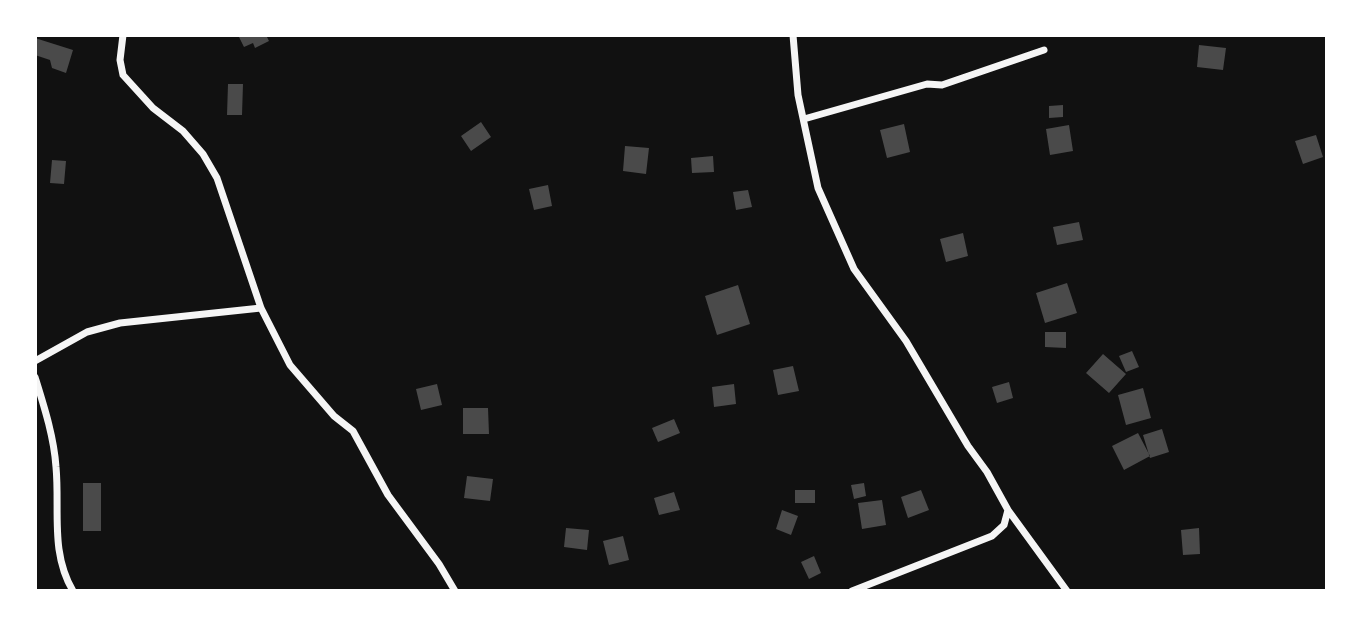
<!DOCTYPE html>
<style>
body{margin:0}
#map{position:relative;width:1362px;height:626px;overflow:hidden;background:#111;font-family:Arial,sans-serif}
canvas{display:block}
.frame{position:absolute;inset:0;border:37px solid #fff;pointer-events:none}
</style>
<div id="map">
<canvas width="1362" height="626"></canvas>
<div class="frame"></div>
</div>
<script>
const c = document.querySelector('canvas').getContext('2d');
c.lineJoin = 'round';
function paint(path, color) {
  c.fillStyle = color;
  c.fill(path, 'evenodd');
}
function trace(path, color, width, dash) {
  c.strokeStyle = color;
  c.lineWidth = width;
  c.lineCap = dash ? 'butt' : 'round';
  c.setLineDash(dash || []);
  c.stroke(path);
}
const building = new Path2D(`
 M 238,35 L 266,35 L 269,41 L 255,48 L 253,43 L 244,47 Z
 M 35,38 L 73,50 L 66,73 L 52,68 L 50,60 L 35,55 Z
 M 1199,45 L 1226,48 L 1223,70 L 1197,67 Z
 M 228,84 L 243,84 L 242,115 L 227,115 Z
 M 1063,105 L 1063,117 L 1049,118 L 1049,106 Z
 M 481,122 L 491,137 L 471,151 L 461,136 Z
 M 904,124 L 910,152 L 887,158 L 880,130 Z
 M 1069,125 L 1073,151 L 1050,155 L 1046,129 Z
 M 1316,135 L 1323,157 L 1303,164 L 1295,141 Z
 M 625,146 L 649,148 L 646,174 L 623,171 Z
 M 713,156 L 714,172 L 692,173 L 691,158 Z
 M 52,160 L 66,161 L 64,184 L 50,183 Z
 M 548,185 L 552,206 L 534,210 L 529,189 Z
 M 748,190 L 752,207 L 736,210 L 733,192 Z
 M 1079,222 L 1083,240 L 1057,245 L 1053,227 Z
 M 963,233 L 968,256 L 946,262 L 940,239 Z
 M 1067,283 L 1077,313 L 1045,323 L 1036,293 Z
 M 738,285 L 750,324 L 717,335 L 705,296 Z
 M 1045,332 L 1066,332 L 1066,348 L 1045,347 Z
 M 1132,351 L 1139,367 L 1126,372 L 1119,356 Z
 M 1103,354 L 1126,374 L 1109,393 L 1086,373 Z
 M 793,366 L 799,391 L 778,395 L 773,370 Z
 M 1009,382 L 1013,398 L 997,403 L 992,387 Z
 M 437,384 L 442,405 L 421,410 L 416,389 Z
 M 734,384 L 736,404 L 714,407 L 712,387 Z
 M 1143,388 L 1151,418 L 1126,425 L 1118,395 Z
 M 463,408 L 488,408 L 489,434 L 463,434 Z
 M 674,419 L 680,433 L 658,442 L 652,428 Z
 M 1162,429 L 1169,452 L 1150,458 L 1143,435 Z
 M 1138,433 L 1150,456 L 1124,470 L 1112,446 Z
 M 467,476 L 493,479 L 490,501 L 464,498 Z
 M 83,483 L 101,483 L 101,531 L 83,531 Z
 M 864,483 L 866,496 L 854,499 L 851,485 Z
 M 795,490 L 815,490 L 815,503 L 795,503 Z
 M 921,490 L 929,510 L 908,518 L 901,497 Z
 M 674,492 L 680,510 L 659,515 L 654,498 Z
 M 882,500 L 886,525 L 862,529 L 858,503 Z
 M 782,510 L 798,516 L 791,535 L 776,529 Z
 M 566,528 L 589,530 L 587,550 L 564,547 Z
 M 1199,528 L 1200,554 L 1183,555 L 1181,530 Z
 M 623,536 L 629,560 L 609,565 L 603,541 Z
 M 814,556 L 821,573 L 809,579 L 801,562 Z`);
const minor = new Path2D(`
 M 123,35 L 120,60 L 123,75 L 153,108 L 183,131 L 203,154 L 217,178 L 261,308 L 290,365 L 334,416 L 353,431 L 388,495 L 439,564 L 455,591
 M 793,35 L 798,95 L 818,188 L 854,269 L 906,341 L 968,446 L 987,472 L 1008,510 L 1004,525 L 992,536 L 852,591
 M 804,119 L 927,84 L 942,85 L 1044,50
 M 35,361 L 87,332 L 120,323 L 261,308
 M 35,377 C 44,406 54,437 56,467 C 60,510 50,552 73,591
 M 1008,510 L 1067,591`);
paint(building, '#4a4a4a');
trace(minor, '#f5f5f5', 7);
</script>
